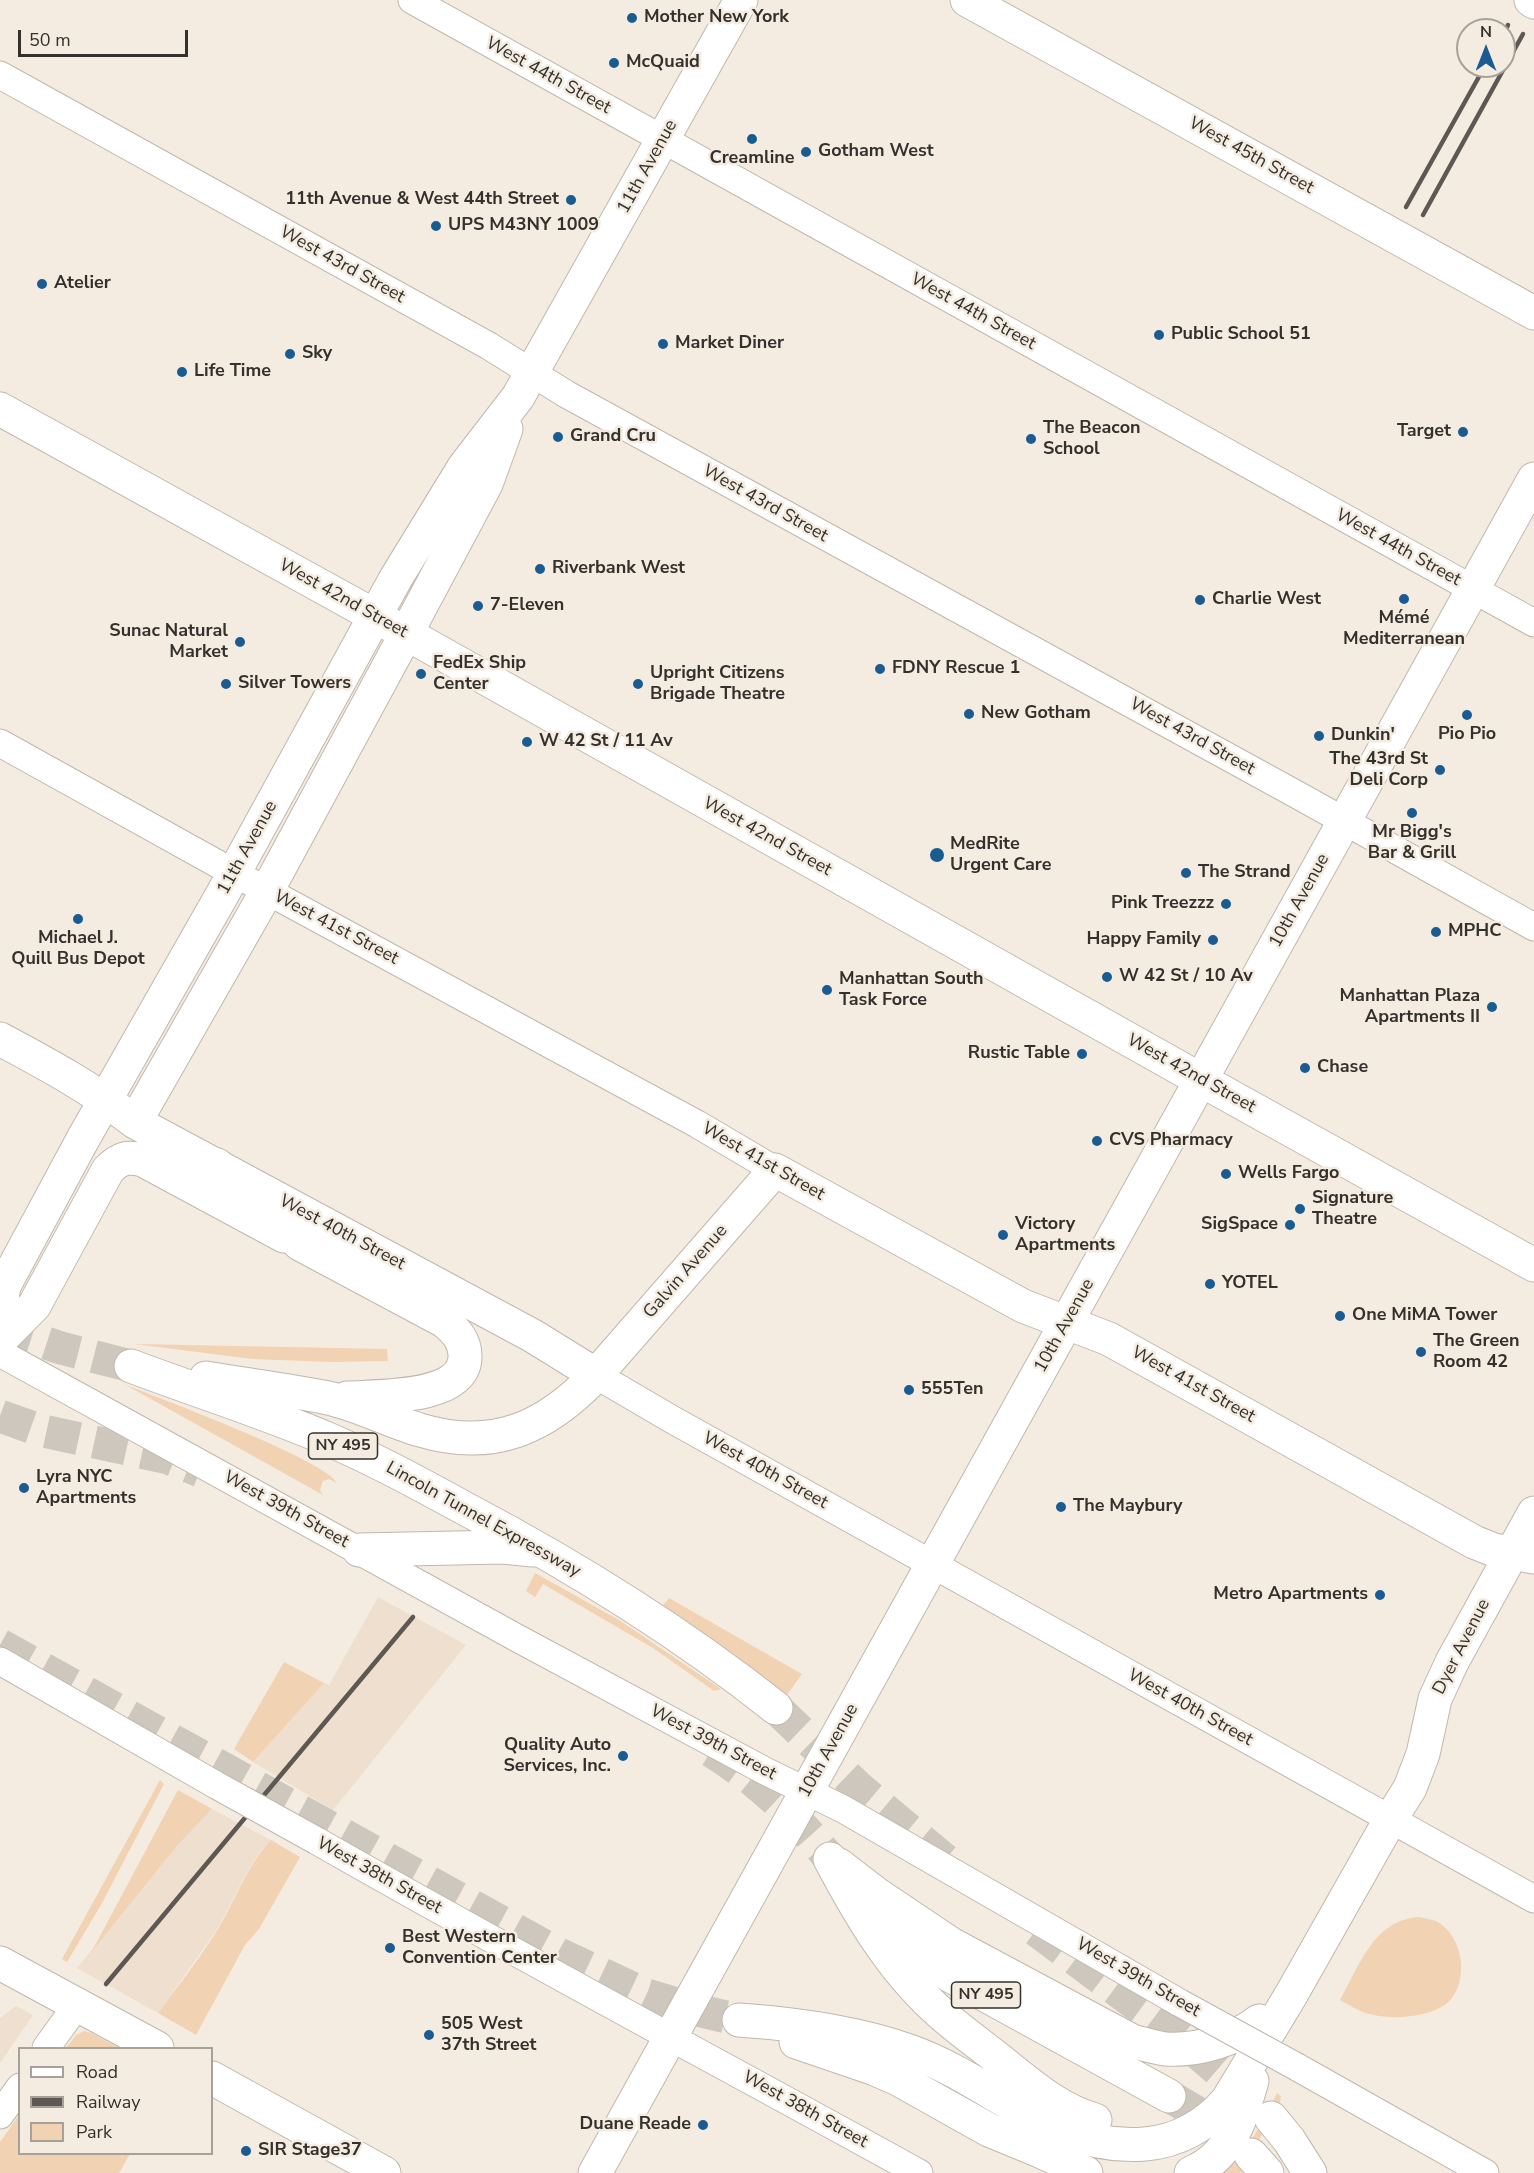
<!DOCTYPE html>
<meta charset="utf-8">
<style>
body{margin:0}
#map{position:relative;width:1534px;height:2173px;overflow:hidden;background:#f5ece1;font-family:"Nunito Sans",sans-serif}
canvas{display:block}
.legend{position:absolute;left:18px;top:2047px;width:195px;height:108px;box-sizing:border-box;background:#f5ece1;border:2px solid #a8a199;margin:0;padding:8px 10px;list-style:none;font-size:18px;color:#34312d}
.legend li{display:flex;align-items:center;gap:12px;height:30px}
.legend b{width:30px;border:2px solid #a8a199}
.north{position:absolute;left:1456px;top:18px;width:60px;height:60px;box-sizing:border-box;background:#f5ece1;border:2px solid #a8a199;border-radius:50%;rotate:0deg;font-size:16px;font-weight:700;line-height:24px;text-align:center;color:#34312d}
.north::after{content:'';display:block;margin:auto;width:21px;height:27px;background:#1a5c92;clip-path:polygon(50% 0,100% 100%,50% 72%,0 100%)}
.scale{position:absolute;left:18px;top:30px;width:170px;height:27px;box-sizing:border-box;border:3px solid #34312d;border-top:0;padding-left:8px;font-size:18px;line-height:21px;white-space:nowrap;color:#34312d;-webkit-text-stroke:4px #f5ece1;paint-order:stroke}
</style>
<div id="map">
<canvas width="1534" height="2173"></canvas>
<ul class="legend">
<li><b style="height:8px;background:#fff"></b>Road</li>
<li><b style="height:8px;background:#5d5853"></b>Railway</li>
<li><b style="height:16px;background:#f1d2b2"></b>Park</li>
</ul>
<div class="north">N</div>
<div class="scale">50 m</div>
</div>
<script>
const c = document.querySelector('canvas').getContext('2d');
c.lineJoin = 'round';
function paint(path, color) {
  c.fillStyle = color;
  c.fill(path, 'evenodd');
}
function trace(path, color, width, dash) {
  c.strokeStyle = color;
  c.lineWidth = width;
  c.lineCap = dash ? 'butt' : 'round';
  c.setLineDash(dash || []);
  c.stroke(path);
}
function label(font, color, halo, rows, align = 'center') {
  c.font = font + ' "Nunito Sans",sans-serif';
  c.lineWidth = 5;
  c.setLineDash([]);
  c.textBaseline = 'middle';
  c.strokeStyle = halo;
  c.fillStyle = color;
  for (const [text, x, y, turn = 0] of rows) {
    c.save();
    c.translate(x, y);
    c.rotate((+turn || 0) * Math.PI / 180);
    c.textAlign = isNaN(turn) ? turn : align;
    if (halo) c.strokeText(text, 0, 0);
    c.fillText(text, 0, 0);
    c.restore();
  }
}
const built = new Path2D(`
 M 378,1597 L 466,1645 L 333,1810 L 253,1762 L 324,1683 L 329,1685 Z
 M 212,1809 L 271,1840 L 260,1852 L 245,1876 L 218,1928 L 158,2013 L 77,1968 L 176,1847 Z
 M 16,2006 L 33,2015 L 0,2063 L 0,2018 Z`);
const green = new Path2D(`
 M 134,1344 L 387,1349 L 388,1361 L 331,1362 L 252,1359 Z
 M 124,1384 C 158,1398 324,1459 337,1483 L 329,1479 L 323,1481 L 320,1490 L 323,1495 Z
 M 535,1573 L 619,1620 L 721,1689 L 714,1691 L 653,1648 L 543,1584 L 535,1597 L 526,1591 Z
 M 669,1598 L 802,1674 L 785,1698 L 662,1607 Z
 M 284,1662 L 324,1683 L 253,1762 L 234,1749 Z
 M 160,1780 L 164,1784 L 101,1905 L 67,1962 L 62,1959 Z
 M 178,1790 L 212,1809 L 176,1847 L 92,1951 Z
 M 271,1840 L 300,1857 L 259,1929 L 245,1945 L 196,2035 L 158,2013 C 178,1986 200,1958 218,1929 C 236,1899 247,1866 271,1840 Z
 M 1418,1917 C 1424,1918 1430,1919 1436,1921 C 1462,1935 1469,1975 1452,1998 C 1438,2017 1395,2020 1374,2015 C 1361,2013 1351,2006 1340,2000 C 1360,1965 1373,1921 1418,1917 Z
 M 84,2031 L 91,2033 L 119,2048 L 66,2048 L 76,2035 Z
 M 1277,2093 L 1281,2096 L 1280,2102 L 1241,2173 L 1223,2173 C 1247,2152 1263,2122 1277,2093 Z
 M 19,2115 L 20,2154 L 130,2154 L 119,2173 L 0,2173 L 0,2142 Z`);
const highwayTunnel = new Path2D(`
 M 0,1328 L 61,1348 L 131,1366
 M 0,1416 L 39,1430 L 168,1458 L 200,1471
 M 0,1645 L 559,1954 L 647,1995 L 697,2010 L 739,2020
 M 776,1708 L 859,1788 L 945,1860
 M 711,1751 C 757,1779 796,1817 830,1859
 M 1036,1930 L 1177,2035 L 1257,2104
 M 1169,2096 L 1198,2113 L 1230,2136`);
const street = new Path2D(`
 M 412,0 L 1534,623
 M 0,75 L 489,346 L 566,394 L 1303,798 L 1534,927
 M 0,743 L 234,873 L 697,1124 L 775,1170
 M 0,1353 L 517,1638 L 765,1771 L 843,1809 L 1180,2003
 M 596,1375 L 673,1420 L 1534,1899
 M 0,1661 L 216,1785
 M 317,1841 C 516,1955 718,2062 919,2173
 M 46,2048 L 77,2005
 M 1297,2067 L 1485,2173
 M 0,2115 L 20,2087`);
const secondary = new Path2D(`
 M 967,0 L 1534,313
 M 1531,0 L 1534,2
 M 375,616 L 396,578 L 464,467 L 518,397 L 741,0
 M 406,634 L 486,484 L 506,429
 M 596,1375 L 775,1170 L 1023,1306 L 1109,1339 L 1474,1542 L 1494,1550 L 1534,1557
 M 0,1963 L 157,2048
 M 212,2078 L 384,2173`);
const primary = new Path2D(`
 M 0,409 L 375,616 L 1201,1080 L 1534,1265
 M 0,1039 C 47,1064 93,1089 135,1122 L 533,1336 L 596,1375
 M 135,1122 L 267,891 L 406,634
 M 0,1311 L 4,1286 L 83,1139 L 222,895 L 375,616
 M 0,1340 L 34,1306 L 108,1170 C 120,1158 127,1156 143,1160 L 284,1236
 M 1390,1820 L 1410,1788 L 1423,1754 L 1435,1699 L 1452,1662 L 1534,1513
 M 595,2173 L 1534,479`);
const highway = new Path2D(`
 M 217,1165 L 300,1244 L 444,1321 C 455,1330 465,1340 465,1356 C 466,1400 377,1396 347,1398
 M 131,1366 C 197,1391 265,1412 330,1440 C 376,1460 420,1484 464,1508 C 574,1566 679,1631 776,1708
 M 206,1378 C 247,1385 288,1390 328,1398 C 360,1405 389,1421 420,1430 C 493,1452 546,1428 596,1375
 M 359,1550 L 503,1547 L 533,1550
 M 830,1859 C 858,1912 890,1967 935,2008 C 956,2028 980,2044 1002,2062 C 1031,2085 1059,2110 1095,2120
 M 839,1865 L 878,1895 L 951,1944 L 1134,2042 C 1145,2044 1156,2048 1166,2049 C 1197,2051 1235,2040 1259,2021
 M 882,1915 L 918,1952 L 949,1975 L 1169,2096
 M 739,2020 C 797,2024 857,2032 912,2052 C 992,2081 1055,2152 1145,2144 C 1178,2141 1205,2126 1227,2101 L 1291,1995 L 1390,1820
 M 796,2042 L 875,2069 L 898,2079 L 989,2130 L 1040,2151 L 1086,2173
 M 1271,2118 L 1289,2140 L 1310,2173
 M 1251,2155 L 1267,2173
 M 1191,2173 C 1231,2156 1241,2119 1252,2081`);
const rail = new Path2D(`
 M 1504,33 L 1508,25
 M 1406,207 L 1485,66
 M 1423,215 L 1523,34
 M 106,1984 L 413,1617`);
const streetBridge = new Path2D(`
 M 216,1785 L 317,1841
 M 1180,2003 L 1297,2067`);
const markers = [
 [632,18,6,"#1a5c92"],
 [614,63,6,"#1a5c92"],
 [752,139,6,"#1a5c92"],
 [806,152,6,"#1a5c92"],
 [571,200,6,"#1a5c92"],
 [436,226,6,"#1a5c92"],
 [42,284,6,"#1a5c92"],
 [1159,335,6,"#1a5c92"],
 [663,344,6,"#1a5c92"],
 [290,354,6,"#1a5c92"],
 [182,372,6,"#1a5c92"],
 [1463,432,6,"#1a5c92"],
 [558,437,6,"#1a5c92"],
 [1031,439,6,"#1a5c92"],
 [540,569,6,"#1a5c92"],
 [1404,599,6,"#1a5c92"],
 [1200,600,6,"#1a5c92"],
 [478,606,6,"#1a5c92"],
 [240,642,6,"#1a5c92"],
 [880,669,6,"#1a5c92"],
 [421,674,6,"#1a5c92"],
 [226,684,6,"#1a5c92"],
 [638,684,6,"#1a5c92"],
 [969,714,6,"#1a5c92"],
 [1467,715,6,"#1a5c92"],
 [1319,736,6,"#1a5c92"],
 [527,742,6,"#1a5c92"],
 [1440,770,6,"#1a5c92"],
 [1412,813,6,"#1a5c92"],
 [937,855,8,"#1a5c92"],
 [1186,873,6,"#1a5c92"],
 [1226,904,6,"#1a5c92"],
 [78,919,6,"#1a5c92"],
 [1436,932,6,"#1a5c92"],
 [1213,940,6,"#1a5c92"],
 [1107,977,6,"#1a5c92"],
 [827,990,6,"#1a5c92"],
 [1492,1007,6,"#1a5c92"],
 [1082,1054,6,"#1a5c92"],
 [1305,1068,6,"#1a5c92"],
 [1097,1141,6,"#1a5c92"],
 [1226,1174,6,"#1a5c92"],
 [1300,1209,6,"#1a5c92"],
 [1290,1225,6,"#1a5c92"],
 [1003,1235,6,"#1a5c92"],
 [1210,1284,6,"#1a5c92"],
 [1340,1316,6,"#1a5c92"],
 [1421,1352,6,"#1a5c92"],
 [909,1390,6,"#1a5c92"],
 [24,1488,6,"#1a5c92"],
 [1061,1507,6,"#1a5c92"],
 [1380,1595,6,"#1a5c92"],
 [623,1756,6,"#1a5c92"],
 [390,1948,6,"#1a5c92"],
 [429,2035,6,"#1a5c92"],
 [703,2125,6,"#1a5c92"],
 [246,2151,6,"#1a5c92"]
];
const shields = [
 [343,1446,69],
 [986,1995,69]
];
const shieldNames = [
 ["NY 495",343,1446],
 ["NY 495",986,1995]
];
const poiNames = [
 ["Mother New York",644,18],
 ["McQuaid",626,63],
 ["Gotham West",818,152],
 ["Creamline",752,159,"center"],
 ["11th Avenue & West 44th Street",559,200,"right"],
 ["UPS M43NY 1009",448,226],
 ["Atelier",54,284],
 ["Public School 51",1171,335],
 ["Market Diner",675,344],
 ["Sky",302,354],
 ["Life Time",194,372],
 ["The Beacon",1043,429],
 ["School",1043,450],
 ["Target",1451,432,"right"],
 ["Grand Cru",570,437],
 ["Riverbank West",552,569],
 ["Charlie West",1212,600],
 ["7-Eleven",490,606],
 ["Mémé",1404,619,"center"],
 ["Mediterranean",1404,640,"center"],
 ["Sunac Natural",228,632,"right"],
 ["Market",228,653,"right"],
 ["FedEx Ship",433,664],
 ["Center",433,685],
 ["FDNY Rescue 1",892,669],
 ["Upright Citizens",650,674],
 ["Brigade Theatre",650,695],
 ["Silver Towers",238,684],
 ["New Gotham",981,714],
 ["Pio Pio",1467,735,"center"],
 ["Dunkin'",1331,736],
 ["W 42 St / 11 Av",539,742],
 ["The 43rd St",1428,760,"right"],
 ["Deli Corp",1428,781,"right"],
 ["Mr Bigg's",1412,833,"center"],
 ["Bar & Grill",1412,854,"center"],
 ["MedRite",950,845],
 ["Urgent Care",950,866],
 ["The Strand",1198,873],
 ["Pink Treezzz",1214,904,"right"],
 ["MPHC",1448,932],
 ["Michael J.",78,939,"center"],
 ["Quill Bus Depot",78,960,"center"],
 ["Happy Family",1201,940,"right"],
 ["W 42 St / 10 Av",1119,977],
 ["Manhattan South",839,980],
 ["Task Force",839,1001],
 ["Manhattan Plaza",1480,997,"right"],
 ["Apartments II",1480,1018,"right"],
 ["Rustic Table",1070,1054,"right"],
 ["Chase",1317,1068],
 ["CVS Pharmacy",1109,1141],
 ["Wells Fargo",1238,1174],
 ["Signature",1312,1199],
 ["Theatre",1312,1220],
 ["Victory",1015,1225],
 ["Apartments",1015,1246],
 ["SigSpace",1278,1225,"right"],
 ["YOTEL",1222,1284],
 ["One MiMA Tower",1352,1316],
 ["The Green",1433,1342],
 ["Room 42",1433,1363],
 ["555Ten",921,1390],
 ["Lyra NYC",36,1478],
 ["Apartments",36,1499],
 ["The Maybury",1073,1507],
 ["Metro Apartments",1368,1595,"right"],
 ["Quality Auto",611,1746,"right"],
 ["Services, Inc.",611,1767,"right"],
 ["Best Western",402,1938],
 ["Convention Center",402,1959],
 ["505 West",441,2025],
 ["37th Street",441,2046],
 ["Duane Reade",691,2125,"right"],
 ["SIR Stage37",258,2151]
];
const streetNames = [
 ["West 44th Street",548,76,29],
 ["West 45th Street",1251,156,29],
 ["11th Avenue",648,167,-61],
 ["West 43rd Street",342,265,29],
 ["West 44th Street",973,312,29],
 ["West 43rd Street",765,504,29],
 ["West 44th Street",1398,548,29],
 ["West 42nd Street",343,599,29],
 ["West 43rd Street",1192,737,29],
 ["West 42nd Street",767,837,29],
 ["11th Avenue",248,848,-61],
 ["10th Avenue",1300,901,-61],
 ["West 41st Street",336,928,28],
 ["West 42nd Street",1191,1074,29],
 ["West 41st Street",763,1162,30],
 ["West 40th Street",342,1233,28],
 ["Galvin Avenue",686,1272,-49],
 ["10th Avenue",1065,1326,-61],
 ["West 41st Street",1193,1385,29],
 ["West 40th Street",765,1471,29],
 ["West 39th Street",286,1510,29],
 ["Lincoln Tunnel Expressway",483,1520,29],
 ["Dyer Avenue",1462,1647,-63],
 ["West 40th Street",1190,1708,29],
 ["West 39th Street",713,1743,28],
 ["10th Avenue",829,1751,-61],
 ["West 38th Street",379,1876,29],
 ["West 39th Street",1138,1978,30],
 ["West 38th Street",805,2110,29]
];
paint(built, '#eedfcf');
paint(green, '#f1d2b2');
trace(highwayTunnel, '#cec7bd', 33, [33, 16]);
trace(street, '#c0b7ad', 29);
trace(secondary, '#c0b7ad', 35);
trace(primary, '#c0b7ad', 35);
trace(highway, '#c0b7ad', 35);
trace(street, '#fff', 27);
trace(secondary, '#fff', 33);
trace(primary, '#fff', 33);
trace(highway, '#fff', 33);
trace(rail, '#5d5853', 4.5);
trace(streetBridge, '#c0b7ad', 29, []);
trace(streetBridge, '#fff', 27);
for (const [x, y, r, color] of markers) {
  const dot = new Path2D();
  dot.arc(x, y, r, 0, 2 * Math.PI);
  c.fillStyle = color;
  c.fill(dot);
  trace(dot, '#f5ece1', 2);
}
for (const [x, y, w] of shields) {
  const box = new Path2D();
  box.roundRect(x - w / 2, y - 13, w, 26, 4.5);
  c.fillStyle = '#f5ece1';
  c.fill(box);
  trace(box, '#34312d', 1.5);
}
label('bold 16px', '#34312d', null, shieldNames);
label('bold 18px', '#34312d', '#f5ece1', poiNames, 'left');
label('18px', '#34312d', '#f5ece1', streetNames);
</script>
